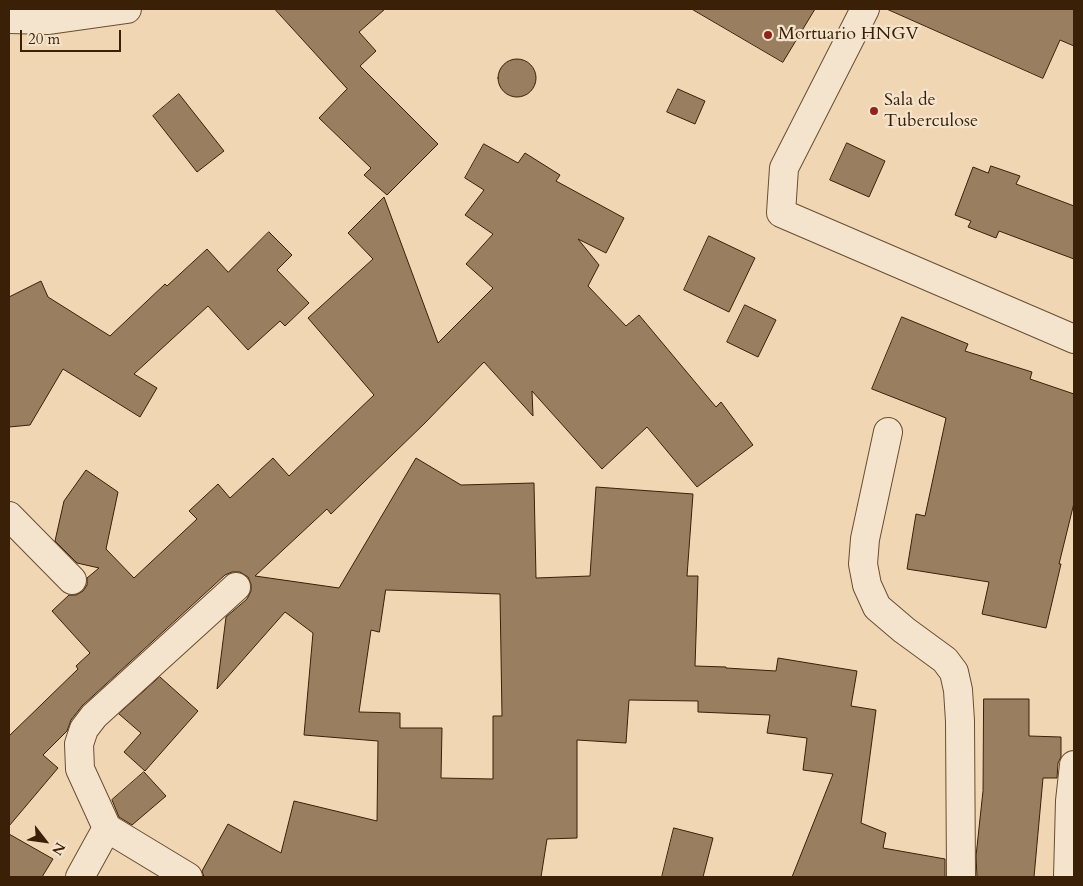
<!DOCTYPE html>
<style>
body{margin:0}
#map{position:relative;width:1083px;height:886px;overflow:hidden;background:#f0d6b2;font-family:Cardo,serif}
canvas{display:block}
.frame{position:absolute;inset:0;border:10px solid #3b2008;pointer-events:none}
.north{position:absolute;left:20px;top:816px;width:50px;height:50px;-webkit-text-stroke:4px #f5e4cd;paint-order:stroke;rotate:120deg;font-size:14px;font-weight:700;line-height:20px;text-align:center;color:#3b2008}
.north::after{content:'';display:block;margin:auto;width:18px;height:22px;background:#3b2008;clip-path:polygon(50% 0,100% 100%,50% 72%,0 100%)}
.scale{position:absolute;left:20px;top:30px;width:101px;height:22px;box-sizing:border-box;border:2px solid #3b2008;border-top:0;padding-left:6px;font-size:15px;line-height:18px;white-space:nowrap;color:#3b2008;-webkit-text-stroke:4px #f5e4cd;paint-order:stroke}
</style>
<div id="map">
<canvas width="1083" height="886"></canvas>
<div class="frame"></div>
<div class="north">N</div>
<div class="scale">20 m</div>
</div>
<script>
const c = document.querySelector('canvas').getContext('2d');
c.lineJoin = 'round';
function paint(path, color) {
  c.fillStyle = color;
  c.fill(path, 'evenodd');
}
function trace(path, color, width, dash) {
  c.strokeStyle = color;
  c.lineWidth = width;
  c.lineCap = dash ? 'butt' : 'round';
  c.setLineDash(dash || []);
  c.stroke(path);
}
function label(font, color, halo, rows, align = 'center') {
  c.font = font + ' Cardo,serif';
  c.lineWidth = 4.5;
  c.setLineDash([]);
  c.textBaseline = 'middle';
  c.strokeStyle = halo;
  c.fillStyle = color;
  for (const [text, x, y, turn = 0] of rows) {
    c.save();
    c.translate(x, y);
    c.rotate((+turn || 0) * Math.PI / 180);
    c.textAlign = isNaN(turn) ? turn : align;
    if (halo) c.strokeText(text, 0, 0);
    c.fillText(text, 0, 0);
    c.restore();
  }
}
const building = new Path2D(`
 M 275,9 L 385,9 L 359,32 L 376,51 L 360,66 L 438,144 L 387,195 L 364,175 L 371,168 L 319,118 L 347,89 Z
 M 692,9 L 815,9 L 783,62 Z
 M 887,9 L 1074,9 L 1074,46 L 1060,40 L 1043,78 Z
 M498 78a19 19 0 1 1 38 0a19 19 0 1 1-38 0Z
 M 678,89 L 705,101 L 695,124 L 667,112 Z
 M 179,94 L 224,151 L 197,172 L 153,116 Z
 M 847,143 L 885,161 L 869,197 L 830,180 Z
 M 484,144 L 518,163 L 525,153 L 560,175 L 556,181 L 624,218 L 606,253 L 578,239 L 599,265 L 588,286 L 626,326 L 639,315 L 716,407 L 721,402 L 753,445 L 697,487 L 647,427 L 602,469 L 532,391 L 533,416 L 484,362 L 425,423 L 331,514 L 327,509 L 255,576 L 339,588 L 416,458 L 461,485 L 534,483 L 536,578 L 590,576 L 596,487 L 693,494 L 687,576 L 698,576 L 695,666 L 726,667 L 726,668 L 776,671 L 778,658 L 857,671 L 851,706 L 876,710 L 861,823 L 886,833 L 883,848 L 945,859 L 945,877 L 792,877 L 833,774 L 803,770 L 807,738 L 767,733 L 770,715 L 698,712 L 698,701 L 629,700 L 626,743 L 577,740 L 577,838 L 547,839 L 541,877 L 204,877 L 202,871 L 228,824 L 281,853 L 294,801 L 377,821 L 378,741 L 304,735 L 313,633 L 285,612 L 217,689 L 226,617 L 247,599 L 251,591 L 251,584 L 248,577 L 240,572 L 232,572 L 225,575 L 82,706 L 71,720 L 67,731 L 43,755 L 58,768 L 9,826 L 9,736 L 78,669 L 76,666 L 90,653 L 52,611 L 69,595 L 76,595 L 83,591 L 87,585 L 87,578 L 99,568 L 77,563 L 55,541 L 64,501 L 86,470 L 118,492 L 106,549 L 134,578 L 197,519 L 189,511 L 218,484 L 230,498 L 273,458 L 289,476 L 374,395 L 308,318 L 373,259 L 348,233 L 384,197 L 438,343 L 493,288 L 466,264 L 493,234 L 465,215 L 484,190 L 465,178 ZM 386,590 L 500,594 L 502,716 L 493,716 L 493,779 L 441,778 L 442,728 L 400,728 L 400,713 L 359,712 L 371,630 L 379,632 Z
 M 991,166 L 1020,176 L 1016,184 L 1074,206 L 1074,259 L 999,231 L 996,238 L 968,227 L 971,221 L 955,215 L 973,167 L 988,173 Z
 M 269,232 L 292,255 L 277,270 L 309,303 L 285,326 L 280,321 L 248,350 L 208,306 L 134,374 L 157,388 L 140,417 L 63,369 L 30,425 L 9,427 L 9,297 L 41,281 L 48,297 L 110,336 L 165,284 L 167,286 L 207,249 L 228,272 Z
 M 709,236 L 755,258 L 729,312 L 684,290 Z
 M 745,305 L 776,320 L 758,357 L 727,342 Z
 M 902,317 L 968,344 L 965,351 L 1032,372 L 1030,379 L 1074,394 L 1074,503 L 1059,564 L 1061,564 L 1046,628 L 982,614 L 989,582 L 907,569 L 916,514 L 925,516 L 946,418 L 872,389 Z
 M 160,677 L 198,711 L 145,771 L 124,752 L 141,733 L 119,714 Z
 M 984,699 L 1029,699 L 1029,736 L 1061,737 L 1061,757 L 1058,763 L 1057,778 L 1043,778 L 1034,877 L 977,877 L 976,856 L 983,791 Z
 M 144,772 L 166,796 L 132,825 L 119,817 L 112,800 Z
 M 674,828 L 713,838 L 703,877 L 662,877 Z
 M 9,834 L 53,859 L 42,877 L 9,877 Z`);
const minor = new Path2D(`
 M 865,9 L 784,168 L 781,213 L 1074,339
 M 9,19 L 49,20 L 127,9
 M 888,432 L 865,539 L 863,564 L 867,585 L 877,607 L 904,630 L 945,660 L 954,672 L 958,690 L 960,721 L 961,877
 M 9,516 L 72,580
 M 80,877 L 107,828
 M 188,877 L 107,828 L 80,769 L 79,744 L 84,729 L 94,716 L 236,587
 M 1068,877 L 1070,801 L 1074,765`);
const markers = [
 [768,35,5,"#8f2418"],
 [874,111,5,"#8f2418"]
];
const poiNames = [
 ["Mortuario HNGV",778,35],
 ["Sala de",884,101],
 ["Tuberculose",884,122]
];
paint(building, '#997f60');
trace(building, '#3b2008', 1);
trace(minor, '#684e32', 30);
trace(minor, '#f5e4cd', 28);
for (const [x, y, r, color] of markers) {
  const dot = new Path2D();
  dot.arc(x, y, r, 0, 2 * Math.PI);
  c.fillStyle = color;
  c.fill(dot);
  trace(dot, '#f5e4cd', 2);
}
label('18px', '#3b2008', '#f5e4cd', poiNames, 'left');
</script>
